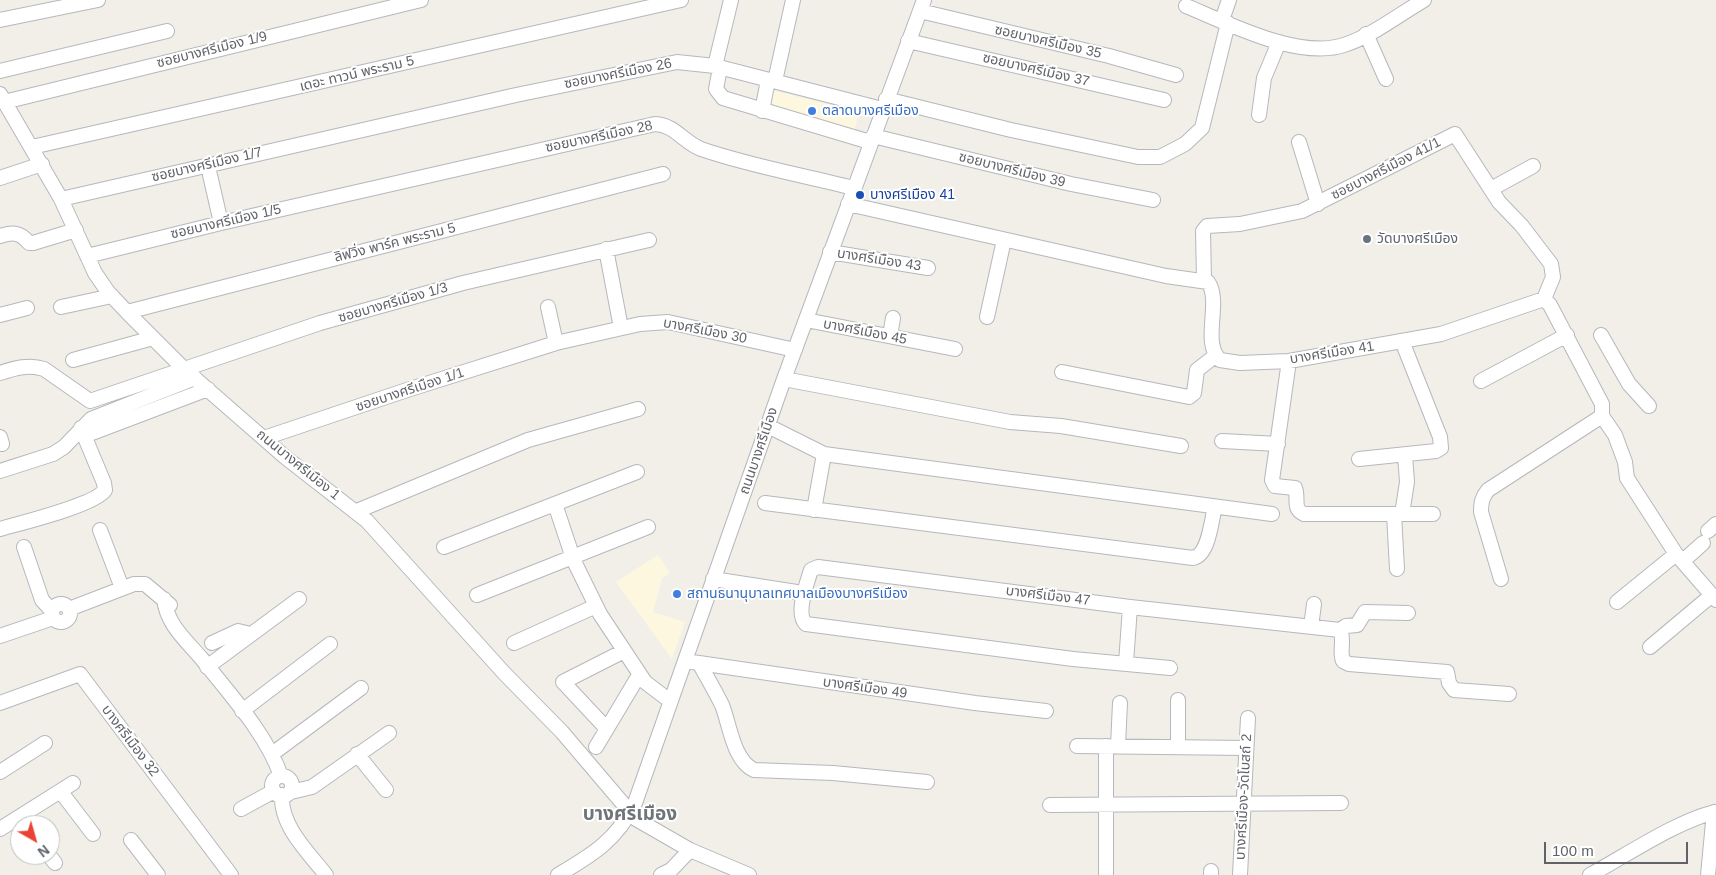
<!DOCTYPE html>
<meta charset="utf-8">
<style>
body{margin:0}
#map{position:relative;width:1716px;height:875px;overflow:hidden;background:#f1efe8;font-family:Helvetica,sans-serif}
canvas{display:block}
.north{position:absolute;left:10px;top:815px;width:50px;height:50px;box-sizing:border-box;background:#fff;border:1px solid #bfc1c3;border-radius:50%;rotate:142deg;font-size:14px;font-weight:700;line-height:20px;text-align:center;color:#5f6368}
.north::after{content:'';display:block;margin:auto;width:18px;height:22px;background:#ea4335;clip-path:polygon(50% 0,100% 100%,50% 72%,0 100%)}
.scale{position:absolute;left:1544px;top:842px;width:144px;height:22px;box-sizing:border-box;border:2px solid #5f6368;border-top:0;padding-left:6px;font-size:15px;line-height:18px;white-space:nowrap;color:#5f6368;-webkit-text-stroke:4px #fff;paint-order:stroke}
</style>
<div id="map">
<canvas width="1716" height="875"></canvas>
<div class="north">N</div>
<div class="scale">100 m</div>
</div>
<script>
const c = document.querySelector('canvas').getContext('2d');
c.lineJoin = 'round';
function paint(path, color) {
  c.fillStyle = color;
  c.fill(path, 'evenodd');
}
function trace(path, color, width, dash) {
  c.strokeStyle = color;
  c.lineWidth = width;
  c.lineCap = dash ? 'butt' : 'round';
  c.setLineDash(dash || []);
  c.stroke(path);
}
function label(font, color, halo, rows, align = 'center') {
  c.font = font + ' Helvetica,"Noto Sans Thai",sans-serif';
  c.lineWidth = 4;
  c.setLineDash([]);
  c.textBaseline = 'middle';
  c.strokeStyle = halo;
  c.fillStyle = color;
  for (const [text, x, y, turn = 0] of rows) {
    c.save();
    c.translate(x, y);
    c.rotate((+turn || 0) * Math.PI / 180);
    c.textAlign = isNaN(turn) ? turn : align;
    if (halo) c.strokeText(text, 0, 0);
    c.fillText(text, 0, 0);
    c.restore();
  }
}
const commercial = new Path2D(`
 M 771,90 L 859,112 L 854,132 L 766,110 Z
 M 658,555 L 670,573 L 662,578 L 653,612 L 685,622 L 672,659 L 616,582 Z`);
const minor = new Path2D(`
 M 1186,6 C 1228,23 1298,60 1344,45 C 1370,37 1400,14 1424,0
 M 920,11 L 1109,56 L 1176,75
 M 0,20 L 98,0
 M 1222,20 L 1229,0
 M 1366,34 L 1386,79
 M 908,41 L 1164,100
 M 715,66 L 731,0
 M 720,68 L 716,89 L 723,98 L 870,142
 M 0,71 L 167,31
 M 775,81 L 793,0
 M 0,94 L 61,199 L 95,273 L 108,292 L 127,312 L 183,368 L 285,457 L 367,521 L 504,673 L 562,732 L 636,819 L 690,850 L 749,875
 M 886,99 L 1011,130 L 1138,157 L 1160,157 L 1185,144 L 1202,128 L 1228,23
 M 4,102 L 421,0
 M 762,111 L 768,80
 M 1259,115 L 1264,78 L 1279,42
 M 873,136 L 1071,184 L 1153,200
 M 1299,142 L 1318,204
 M 32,147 L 681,0
 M 210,175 L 221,223
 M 0,178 L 42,164
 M 1491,189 L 1533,166
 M 61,199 L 516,95 L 677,62 L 715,66 L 882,109
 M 848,204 L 1166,276 L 1208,282 C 1222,302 1201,342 1220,360 L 1240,363 L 1289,361 L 1441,334 L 1544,299
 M 0,236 C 13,232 20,232 29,243 L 33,243 L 76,230
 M 606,249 L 621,328
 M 830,252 L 928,268
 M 87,256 L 221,223 L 655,124 C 675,125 683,142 701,149 C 750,166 803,175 853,188
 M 1204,280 L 1203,231 L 1207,226 L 1240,224 L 1302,211 L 1455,134 L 1499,202 L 1522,226 L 1551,264 L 1553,277 L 1544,299
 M 1544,299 L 1550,305 L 1602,404 L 1602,416 L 1615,435 L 1625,462 L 1627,478 L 1676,554 L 1716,600
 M 61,307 L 112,296
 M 548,307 L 556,343
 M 127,312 L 663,174
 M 0,315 L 27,308
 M 987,317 L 1004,240
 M 806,320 L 955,349
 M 1601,335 L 1629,384 L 1649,406
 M 890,336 L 893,318
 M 73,360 L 153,338
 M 1289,361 L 1272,480 L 1275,486 L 1295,488 C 1299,498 1292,509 1304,514 L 1433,514
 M 1062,372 L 1189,397 L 1194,393 L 1197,370 L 1215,356
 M 0,373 C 15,368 29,364 44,369 L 90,401 L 320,323 L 463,283 L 649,240
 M 784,379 L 1010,422 L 1061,426 L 1181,446
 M 1481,381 L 1567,335
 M 768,426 L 824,454 L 1272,514
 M 92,433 L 208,389
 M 0,437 L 2,444
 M 264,438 L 407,390 L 556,343 L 640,324 L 668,322 L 795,350
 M 1222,441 L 1278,444
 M 1359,459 L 1436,451 L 1441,448 L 1440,437 L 1402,341
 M 0,471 L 53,454 L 64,447 L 91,419 L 195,378
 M 765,503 L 1193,558 C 1209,555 1211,521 1215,507
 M 555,504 L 574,561 L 600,614 L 645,682 L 670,701
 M 814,510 L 824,454
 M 357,511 L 528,440 L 638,409
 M 1394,514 L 1397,569
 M 1402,514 L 1407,482 L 1405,455
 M 0,529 C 21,523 95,505 105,490 L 104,483 L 81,428
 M 100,530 L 122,588
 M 1708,531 L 1716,524
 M 24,547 L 42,600 L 52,611
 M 444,547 L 637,472
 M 1683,561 L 1703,543
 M 713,579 L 803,593
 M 1501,579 L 1481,512 C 1481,503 1482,497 1488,490 L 1602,416
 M 477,595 L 648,527
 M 164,599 C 167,625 186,640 202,659 C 230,695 266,733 281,776
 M 1617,602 L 1676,554
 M52 613a9 9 0 1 1 18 0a9 9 0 1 1-18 0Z
 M 69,609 L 134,584 L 145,584 L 170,605
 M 1311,627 L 1314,604
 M 1340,630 L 1346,626 L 1357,625 L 1365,612 L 1408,613
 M 0,636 L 53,618
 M 212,643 L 238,631 L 250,634
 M 514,643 L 596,606
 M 1650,647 L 1712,595
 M 685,661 L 975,703 L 1046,711
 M 699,663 C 707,677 715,691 722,705 C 730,725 733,760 754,770 L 833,773 L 927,782
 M 1126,663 L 1130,607
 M 207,667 L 299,599
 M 1170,668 L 1073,659 L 806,624 C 795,614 807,583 811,570 L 818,567 L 1130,607 L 1340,630 C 1345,640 1339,651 1343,661 L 1349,664 L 1447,672 L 1449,683 L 1454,690 L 1509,694
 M 0,703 L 80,674 L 231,875
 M 242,711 L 330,644
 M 606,728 L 563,682 L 624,651
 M 1077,746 L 1246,748
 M 1118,746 L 1120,703
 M 1178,746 L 1178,700
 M 596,747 L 639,675
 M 272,754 L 361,688
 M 357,754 L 386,790
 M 0,772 L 45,743
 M272 786a10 10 0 1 1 20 0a10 10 0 1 1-20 0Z
 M 61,792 L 93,834
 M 291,792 L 312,787 L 389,733
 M 282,795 C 280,826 308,852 326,875
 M 1050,805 L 1341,803
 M 241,809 L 274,791
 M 0,829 L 73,783
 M 131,840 L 158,875
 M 49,855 L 55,863
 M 558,875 C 592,855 617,840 635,803 L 784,379 L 924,0
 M 661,875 L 671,870 L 690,850
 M 1106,875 L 1106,746
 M 1211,875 L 1211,871
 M 1240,875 L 1248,718
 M 1590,875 C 1625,856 1680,819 1716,812
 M 1708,875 L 1714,812`);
const markers = [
 [812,111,5,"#3f7fe0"],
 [860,195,5,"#1a4fb4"],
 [1367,239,5,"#6b7280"],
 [677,594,5,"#3f7fe0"]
];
const streetNames = [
 ["ซอยบางศรีเมือง 35",1048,42,13],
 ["ซอยบางศรีเมือง 1/9",212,50,-14],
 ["ซอยบางศรีเมือง 37",1036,70,13],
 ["เดอะ ทาวน์ พระราม 5",357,74,-13],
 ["ซอยบางศรีเมือง 26",618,74,-11],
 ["ซอยบางศรีเมือง 28",599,137,-12],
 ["ซอยบางศรีเมือง 1/7",207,165,-13],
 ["ซอยบางศรีเมือง 41/1",1386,169,-27],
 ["ซอยบางศรีเมือง 39",1012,170,14],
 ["ซอยบางศรีเมือง 1/5",226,222,-13],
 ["ลิฟวิ่ง พาร์ค พระราม 5",395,243,-14],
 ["บางศรีเมือง 43",879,260,9],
 ["ซอยบางศรีเมือง 1/3",393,303,-16],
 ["บางศรีเมือง 30",705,331,11],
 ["บางศรีเมือง 45",865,332,11],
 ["บางศรีเมือง 41",1332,353,-9],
 ["ซอยบางศรีเมือง 1/1",410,390,-18],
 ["ถนนบางศรีเมือง",759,451,-71],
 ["ถนนบางศรีเมือง 1",298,465,39],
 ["บางศรีเมือง 47",1048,596,7],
 ["บางศรีเมือง 49",865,688,8],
 ["บางศรีเมือง 32",130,741,53],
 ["บางศรีเมือง-วัดโบสถ์ 2",1244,797,-87]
];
const shopNames = [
 ["ตลาดบางศรีเมือง",822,111],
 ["สถานธนานุบาลเทศบาลเมืองบางศรีเมือง",687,594]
];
const transitNames = [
 ["บางศรีเมือง 41",870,195]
];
const worshipNames = [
 ["วัดบางศรีเมือง",1377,239]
];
const districtNames = [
 ["บางศรีเมือง",630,815]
];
paint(commercial, '#fef7e0');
trace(minor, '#b5b8bc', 16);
trace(minor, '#fff', 14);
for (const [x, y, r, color] of markers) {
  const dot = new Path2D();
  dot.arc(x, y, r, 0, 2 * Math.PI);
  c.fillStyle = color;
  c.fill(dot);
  trace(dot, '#fff', 2);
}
label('14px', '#5f6368', '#fff', streetNames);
label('14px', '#366cbe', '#fff', shopNames, 'left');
label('14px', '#164399', '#fff', transitNames, 'left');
label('14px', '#5b616d', '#fff', worshipNames, 'left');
label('bold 19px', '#70757a', '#fff', districtNames);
</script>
